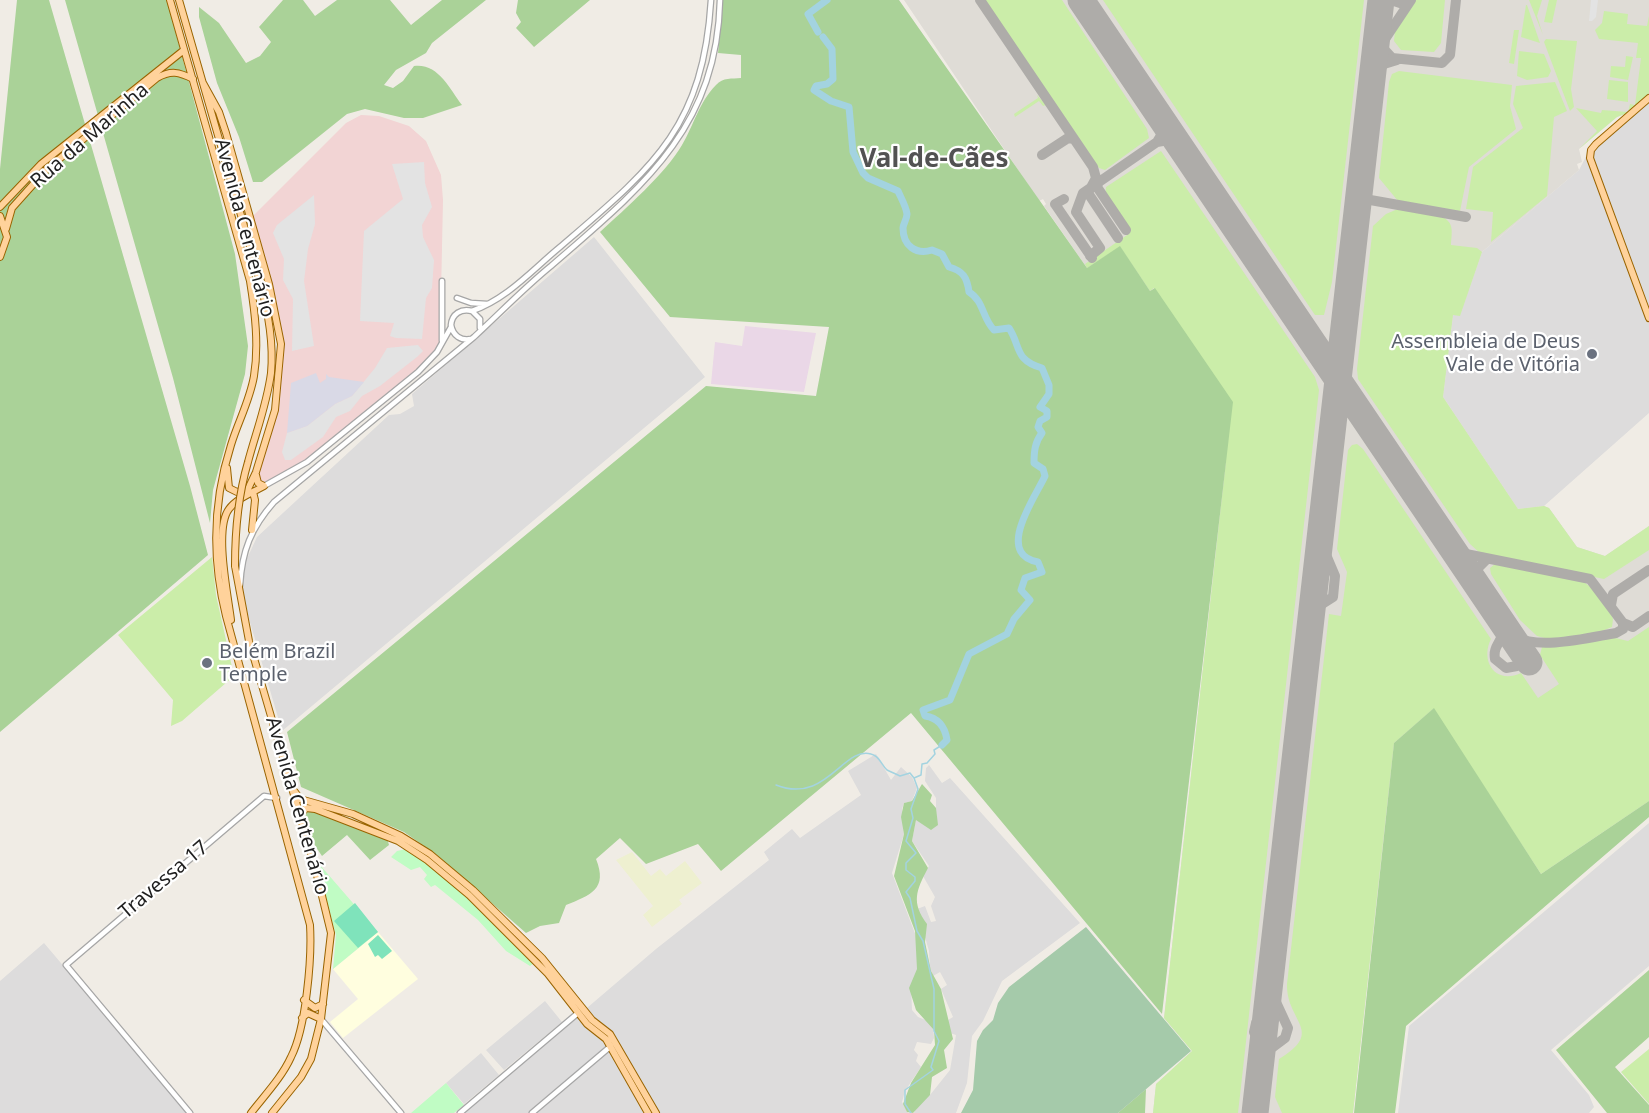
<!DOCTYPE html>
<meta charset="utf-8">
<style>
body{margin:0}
canvas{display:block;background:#f0ece5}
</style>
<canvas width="1649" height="1113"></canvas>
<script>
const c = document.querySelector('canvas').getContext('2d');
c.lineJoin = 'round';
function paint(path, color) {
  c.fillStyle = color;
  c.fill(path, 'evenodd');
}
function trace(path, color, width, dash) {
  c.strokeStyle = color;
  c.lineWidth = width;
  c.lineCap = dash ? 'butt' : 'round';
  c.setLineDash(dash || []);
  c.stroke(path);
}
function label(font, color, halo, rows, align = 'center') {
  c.font = font + ' "Noto Sans",sans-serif';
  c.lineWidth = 4.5;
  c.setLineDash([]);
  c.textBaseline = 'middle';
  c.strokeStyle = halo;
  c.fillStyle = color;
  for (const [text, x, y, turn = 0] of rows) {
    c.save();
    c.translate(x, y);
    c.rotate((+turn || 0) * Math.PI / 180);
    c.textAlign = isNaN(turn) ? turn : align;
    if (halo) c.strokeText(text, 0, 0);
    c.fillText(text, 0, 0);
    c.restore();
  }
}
const residential = new Path2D(`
 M 1649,99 L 1649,413 L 1544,506 L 1518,509 L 1443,397 L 1453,315 L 1460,315 L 1482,252 L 1579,170 L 1591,147 Z
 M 594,237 L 705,377 L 282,731 L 242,595 L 244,565 L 257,537 L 389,415 L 400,414 L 414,406 L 412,394 Z
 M 876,754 L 891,780 L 901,767 L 912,777 L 917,788 L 912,801 L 904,803 L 902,809 L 904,834 L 892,873 L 922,952 L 921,975 L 911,986 L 912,1010 L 918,1017 L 933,1023 L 934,1038 L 931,1044 L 917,1042 L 914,1050 L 918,1055 L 916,1061 L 921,1067 L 905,1091 L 902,1102 L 908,1113 L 464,1113 L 656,949 L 769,860 L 764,852 L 792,829 L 800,838 L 861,795 L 848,771 Z
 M 929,765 L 942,783 L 950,778 L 1080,923 L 1002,981 L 983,1021 L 972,1036 L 967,1083 L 956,1113 L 914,1113 L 917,1104 L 930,1095 L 950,1070 L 956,1035 L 947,1032 L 948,1020 L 953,1017 L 941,989 L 947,985 L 940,972 L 933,976 L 930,968 L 929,951 L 917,909 L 925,906 L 931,922 L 936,921 L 931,906 L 935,897 L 923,876 L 929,866 L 912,841 L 916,819 L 922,823 L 936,812 L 936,798 L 925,781 L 926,768 Z
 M 1649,823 L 1649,966 L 1551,1050 L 1589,1095 L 1594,1107 L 1589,1113 L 1398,1113 L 1409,1026 Z
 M 44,943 L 188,1113 L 0,1113 L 0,981 Z
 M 545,1001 L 562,1022 L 504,1070 L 486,1050 Z
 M 481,1053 L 499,1075 L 464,1104 L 446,1083 Z`);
const commercial = new Path2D(`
 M 361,115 L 379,116 L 409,126 L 426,141 L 441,175 L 443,200 L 440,342 L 433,358 L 307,463 L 271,485 L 261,484 L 257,476 L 281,365 L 278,324 L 250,219 L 346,123 Z`);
const industrial = new Path2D(`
 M 745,326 L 816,333 L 804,392 L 711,384 L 715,342 L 742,346 Z`);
const education = new Path2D(`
 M 378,932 L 418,979 L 343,1038 L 330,1022 L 358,999 L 333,969 Z`);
const airport = new Path2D(`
 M 904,0 L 1649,0 L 1649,93 L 1630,112 L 1617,117 L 1579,149 L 1582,162 L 1577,164 L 1579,170 L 1482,252 L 1460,316 L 1453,315 L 1443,397 L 1518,509 L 1544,506 L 1549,508 L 1577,547 L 1605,556 L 1649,526 L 1649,801 L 1596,836 L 1445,726 L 1434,709 L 1394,743 L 1353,1113 L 1153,1113 L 1156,1084 L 1192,1051 L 1164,1018 L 1226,461 L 1154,288 L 1150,291 L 1120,247 L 1087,268 L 1044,206 L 1046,204 L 1043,199 L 1039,201 Z`);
const farmland = new Path2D(`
 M 632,852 L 651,876 L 660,869 L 666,876 L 685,861 L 702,883 L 679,900 L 682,904 L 652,927 L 643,915 L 653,906 L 616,860 Z`);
const grass = new Path2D(`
 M 985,0 L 1062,0 L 1147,129 L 1149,138 L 1105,170 L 1099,168 Z
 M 1103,0 L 1364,0 L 1332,282 L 1324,315 L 1315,315 Z
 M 1416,0 L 1445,0 L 1441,43 L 1434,52 L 1401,50 L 1394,41 L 1395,31 Z
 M 1529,0 L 1542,0 L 1537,16 L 1543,35 Z
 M 1549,0 L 1557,0 L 1552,23 L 1544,22 Z
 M 1526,5 L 1527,5 L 1540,43 L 1521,37 Z
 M 1604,11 L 1628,14 L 1627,24 L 1647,26 L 1649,16 L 1649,93 L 1630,112 L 1617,117 L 1579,149 L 1597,131 L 1576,108 L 1601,113 L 1602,110 L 1628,112 L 1630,104 L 1635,105 L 1641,58 L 1636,58 L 1638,43 L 1599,39 L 1595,30 L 1602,23 Z
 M 1514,30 L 1519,30 L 1514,64 L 1509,63 Z
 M 1546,39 L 1577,41 L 1571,89 L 1574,107 L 1570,111 L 1544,42 Z
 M 1519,51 L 1544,54 L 1551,71 L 1548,77 L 1527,80 L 1517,76 Z
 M 1626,56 L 1633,57 L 1628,80 L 1610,77 L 1611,66 L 1625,67 Z
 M 1399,71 L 1512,85 L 1510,106 L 1516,129 L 1469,167 L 1460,211 L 1398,201 L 1379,178 L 1389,82 L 1392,74 Z
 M 1609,80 L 1628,82 L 1628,102 L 1607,99 Z
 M 1555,82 L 1567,111 L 1554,117 L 1547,196 L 1491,242 L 1493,212 L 1466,209 L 1473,167 L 1523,128 L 1513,104 L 1516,86 Z
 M 1037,95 L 1046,105 L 1043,106 L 1039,101 L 1015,117 L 1014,114 L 1038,98 Z
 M 1161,151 L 1315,377 L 1319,390 L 1238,1113 L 1153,1113 L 1156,1084 L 1192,1051 L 1164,1018 L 1226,461 L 1154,288 L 1150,291 L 1120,247 L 1087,268 L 1085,264 L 1130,233 C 1122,222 1103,201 1106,187 Z
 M 1400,208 C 1413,210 1438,210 1448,221 C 1454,226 1451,238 1451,245 L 1477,248 L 1482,252 L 1460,316 L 1453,315 L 1443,397 L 1518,509 L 1544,506 L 1549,508 L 1577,547 L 1605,556 L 1649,526 L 1649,550 L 1604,579 L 1480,553 L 1470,544 L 1358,379 L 1357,369 L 1373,226 L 1386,214 Z
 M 1357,444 L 1363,449 L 1491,639 C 1480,661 1495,685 1521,673 L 1538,698 L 1559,684 L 1540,655 L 1542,647 L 1611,637 L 1628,641 L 1649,627 L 1649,801 L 1541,874 L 1433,709 L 1394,743 L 1353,1113 L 1282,1113 L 1275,1097 L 1279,1059 C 1326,1031 1286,1022 1287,984 L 1329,614 L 1341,616 L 1347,572 L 1337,549 L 1348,450 L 1352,445 Z
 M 212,557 L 216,595 L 234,676 L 182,721 L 171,726 L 173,700 L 118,635 Z
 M 1495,564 L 1584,582 L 1597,592 L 1610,610 L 1613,619 L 1612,627 L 1597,633 L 1548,639 L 1537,636 L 1520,620 L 1491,574 L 1490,568 Z
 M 1649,1049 L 1649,1104 L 1621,1072 Z`);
const forest = new Path2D(`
 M 17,0 L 49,0 L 190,486 L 208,555 L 0,732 L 0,169 Z
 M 65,0 L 167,0 L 235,254 L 248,346 L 245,374 L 213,490 L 210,523 L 173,378 Z
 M 283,0 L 303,0 L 315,16 L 337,0 L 390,0 L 411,25 L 442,0 L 486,0 L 432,43 L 426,53 L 396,70 L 384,85 L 393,88 L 403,81 L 414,66 C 438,63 449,88 462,105 L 423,118 L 404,118 L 365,109 L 347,114 L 262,182 L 253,182 L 239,137 L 217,83 L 199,17 L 199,7 L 219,23 L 246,63 L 260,56 L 271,42 L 259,27 Z
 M 518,0 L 590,0 L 534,47 L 516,28 L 521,22 L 516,13 Z
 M 723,0 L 899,0 L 1087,268 L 1120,246 L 1150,291 L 1155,288 L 1233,402 L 1162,1014 L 911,713 L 721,871 L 698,844 L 646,864 L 620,838 L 596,859 C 608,889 591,895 566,905 L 559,923 L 540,926 L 526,933 L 437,855 L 404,832 L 301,787 L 287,732 L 706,386 L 816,396 L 829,327 L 670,317 L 600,232 C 625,209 666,173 682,145 C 694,125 699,102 716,85 C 723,77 732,79 741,78 L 741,55 L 718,53 Z
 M 1434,708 L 1541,874 L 1649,801 L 1649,817 L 1406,1026 L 1395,1113 L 1354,1113 L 1394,743 Z
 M 922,784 L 932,795 L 930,801 L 936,808 L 938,825 L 931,830 L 916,820 L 912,841 L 928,868 C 916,891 911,902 927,924 L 925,942 L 931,971 L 941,989 L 953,1039 L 944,1050 L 947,1068 L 932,1077 L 930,1095 L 913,1113 L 907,1112 L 903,1104 L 911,1083 L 935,1045 L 934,1030 L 916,1010 L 909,988 L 917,969 L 915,931 L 894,876 L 904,834 L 901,817 L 904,803 L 912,801 Z
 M 311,809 L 387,838 L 389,845 L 370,860 L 347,835 L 322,856 C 312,842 306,830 304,813 Z
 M 1649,970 L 1649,1037 L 1615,1067 L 1649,1105 L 1649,1113 L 1607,1113 L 1556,1050 Z
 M 1146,1089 L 1145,1113 L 1118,1113 Z`);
const cemetery = new Path2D(`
 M 1086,927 L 1191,1051 L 1118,1113 L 961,1113 L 973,1090 L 977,1041 L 983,1030 L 993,1020 L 998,1003 L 1009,987 Z`);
const park = new Path2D(`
 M 406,849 C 450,868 501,928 537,961 L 530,966 L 506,951 L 478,920 L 435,885 L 431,887 L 424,879 L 427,875 L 420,867 L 411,870 L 391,857 L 397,851 Z
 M 320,865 L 378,932 L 333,969 L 336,935 L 318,868 Z
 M 446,1083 L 464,1105 L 454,1113 L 411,1113 Z`);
const pitch = new Path2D(`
 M 355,903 L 378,932 L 358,948 L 334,921 Z
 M 378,935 L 392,951 L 382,959 L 378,955 L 375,957 L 368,944 Z`);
const parking = new Path2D(`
 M 1591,0 L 1598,0 L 1596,17 L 1592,21 L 1589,21 Z
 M 424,162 L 425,183 L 432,207 L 422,225 L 423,237 L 434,260 L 432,288 L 426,298 L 422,339 L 396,338 L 390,336 L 394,323 L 360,321 L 364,231 L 403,199 L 392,164 Z
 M 314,195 L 315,224 L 308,249 L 304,281 L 314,346 L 292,351 L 293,299 L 283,280 L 284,259 L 273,233 L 277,225 Z
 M 418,345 L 423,351 L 417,357 L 380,386 L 362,396 L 350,411 L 336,417 L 323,437 L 291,460 L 285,460 L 282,452 L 287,433 L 307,426 L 335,404 L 352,396 L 375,368 L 387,348 Z`);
const plaza = new Path2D(`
 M 316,373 L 320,383 L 326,379 L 326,374 L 329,377 L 364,382 L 352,396 L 335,404 L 307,426 L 287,433 L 291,383 Z`);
const stream = new Path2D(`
 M 776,785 C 826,805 843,746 871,754 C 880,756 881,765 887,770 C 891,772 896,774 900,776 L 910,773 L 914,778
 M 911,1113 L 905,1104 L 905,1090 L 933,1070 L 931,1067 L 939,1041 L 934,1031 L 934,989 L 923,941 L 917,931 L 910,898 L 906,892 L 915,881 L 915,877 L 906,870 L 906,863 L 916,853 L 906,841 L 913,818 L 911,809 L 918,789 L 914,778 L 921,775 L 922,764 L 927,763 L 935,754 L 934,750 L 942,745`);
const river = new Path2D(`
 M 818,32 L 808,14 L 827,0
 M 823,37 L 832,49 L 833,79 L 827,84 L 816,86 L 814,90 L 831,101 L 849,107 L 853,152 L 863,173 L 868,178 L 898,191 C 901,198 906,206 907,214 C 907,219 903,224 903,228 C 903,246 916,255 932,250 L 942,254 L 949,267 C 963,271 967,277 969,292 C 984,301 982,318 994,330 L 1009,328 C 1021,346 1014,360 1042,368 L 1049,385 L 1049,394 L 1040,407 L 1047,411 L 1047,417 L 1040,421 L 1038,427 L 1042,433 C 1035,442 1034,451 1034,463 L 1043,469 L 1045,476 C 1036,496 994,554 1038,562 L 1042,572 L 1025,578 L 1021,590 L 1030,600 L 1014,619 L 1007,634 L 969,654 L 950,700 L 923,710 L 925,716 C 939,718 945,727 947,740 L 942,745`);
const taxiway = new Path2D(`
 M 980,0 L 1093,167 L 1096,178 L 1088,193 L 1118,238
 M 1391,0 L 1403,4 L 1411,0
 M 1377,33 L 1379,44 L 1392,58 L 1442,63 L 1450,55 L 1456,0
 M 1375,54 L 1411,0
 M 1373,76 L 1384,64 L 1397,60
 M 1157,142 L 1168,140 L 1180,145
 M 1042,155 L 1068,138 L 1074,139
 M 1099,181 L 1097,187 L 1126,230
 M 1359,198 L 1466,217
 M 1064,199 L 1055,204 L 1092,258
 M 1090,256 L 1100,248 L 1076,212 L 1083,193 L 1157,142 L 1163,132 L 1161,119
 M 1436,524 L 1451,545 L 1461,553 L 1590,579 L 1623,623 L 1623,629 L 1616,633 C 1591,637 1537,651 1516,636 C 1498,624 1486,597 1475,580 L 1478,568 L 1487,559
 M 1321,529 L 1316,570 L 1306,589 L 1310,599 L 1322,604 L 1333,597 L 1335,576 L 1321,543 L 1324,512
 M 1611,605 L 1613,594 L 1649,570
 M 1502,622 C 1507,641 1492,643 1495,659 L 1506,668 L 1517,666
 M 1623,623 L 1633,627 L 1649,616
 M 1270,979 L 1266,1009 L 1256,1023 L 1254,1032 L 1260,1043 L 1273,1047 L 1285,1038 L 1288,1028 L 1270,989 L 1274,952`);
const runway = new Path2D(`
 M 1081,0 L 1529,662
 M 1255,1113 L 1381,0`);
const minor = new Path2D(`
 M 457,298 L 471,303 L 487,304
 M 472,311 C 507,299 532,270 560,247 C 652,168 703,129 711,0
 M 471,339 C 461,341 453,336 451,325 C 452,314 461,308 472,311 L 480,319 L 480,328
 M 442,341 L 442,281
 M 264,486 L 307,462 L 418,372 L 437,352 L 451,327
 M 240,585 C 242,551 251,528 274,502 L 474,337 C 500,313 524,288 551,266 C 641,188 717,129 720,0
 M 321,1019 L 401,1113
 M 190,1113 L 66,965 L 264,796 L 277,798
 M 460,1113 L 578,1013
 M 532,1113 L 611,1046`);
const major = new Path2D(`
 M 170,0 L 250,281 C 255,312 259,345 254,376 C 250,400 238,422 231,445 C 213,501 212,560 226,616 L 310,925 C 312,958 306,1028 291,1057 C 282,1077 265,1095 251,1113
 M 179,0 L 259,278
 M 203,83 L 219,112 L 226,133 L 269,284 L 281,344 L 275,410 L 256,472 L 248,489 L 237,492 L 229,488 L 227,468
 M 1649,98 L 1596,144 L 1591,150 L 1590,158 L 1649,318
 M 0,207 L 41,164 L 184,50
 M 0,216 L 7,237 L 0,257
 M 6,229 L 12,208 L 46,170 L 157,78 C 171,70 179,72 193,79
 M 252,530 L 255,500 L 253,492
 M 235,566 L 249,641 L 315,867 L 331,933 L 321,1019 L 311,1059 L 301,1077 L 272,1113
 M 231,620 C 228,595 214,529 229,509 C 237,498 252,493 264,486 L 258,483 L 256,475
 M 295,792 L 300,799 L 353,814 L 401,836 L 430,854 L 473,890 L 542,958 L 592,1020 L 610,1034 L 656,1113
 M 300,815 L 306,808 L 315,809 L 398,841 L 427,860 L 469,895 L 548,974 L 587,1024 L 606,1039 L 648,1113
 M 304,1000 L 315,1008 L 323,1004
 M 302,1018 L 308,1013 L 321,1019`);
const majorBridge = new Path2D(`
 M 235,566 C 235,531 238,496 248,462 C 256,432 267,404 271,373 C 274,341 268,310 259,278`);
const markers = [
 [1592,354,6,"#6b7280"],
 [207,663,6,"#6b7280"]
];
const streetNames = [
 ["Rua da Marinha",90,136,-41],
 ["Avenida Centenário",244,228,75],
 ["Avenida Centenário",297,806,74],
 ["Travessa 17",164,880,-40]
];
const worshipNames = [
 ["Assembleia de Deus",1580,342],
 ["Vale de Vitória",1580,365],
 ["Belém Brazil",219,652,"left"],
 ["Temple",219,675,"left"]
];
const districtNames = [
 ["Val-de-Cães",934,160]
];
paint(residential, '#dddcdc');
paint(commercial, '#f2d4d4');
paint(industrial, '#ead7e7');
paint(education, '#fffedf');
paint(airport, '#dfdcd6');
paint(farmland, '#eef0d0');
paint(grass, '#cbeda9');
paint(forest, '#aad298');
paint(cemetery, '#a5caaa');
paint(park, '#c0fcc4');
paint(pitch, '#7fe3bb');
paint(parking, '#e3e3e3');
paint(plaza, '#d9d9e6');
trace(stream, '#a3d3e0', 1.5);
trace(river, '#a3d3e0', 7);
trace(taxiway, '#aeaca9', 10);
trace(runway, '#aeaca9', 27);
trace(minor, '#a6a6a6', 7);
trace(major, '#9a6400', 8);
trace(minor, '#fff', 4.5);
trace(major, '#ffd29b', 6);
trace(majorBridge, '#9a6400', 8, []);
trace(majorBridge, '#ffd29b', 6);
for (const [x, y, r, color] of markers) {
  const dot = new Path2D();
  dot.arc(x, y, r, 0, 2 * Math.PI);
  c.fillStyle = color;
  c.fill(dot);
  trace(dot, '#fff', 2);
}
label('20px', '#1f1f1f', '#fff', streetNames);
label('20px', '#5b616d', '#fff', worshipNames, 'right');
label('bold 26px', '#525252', '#fff', districtNames);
</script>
